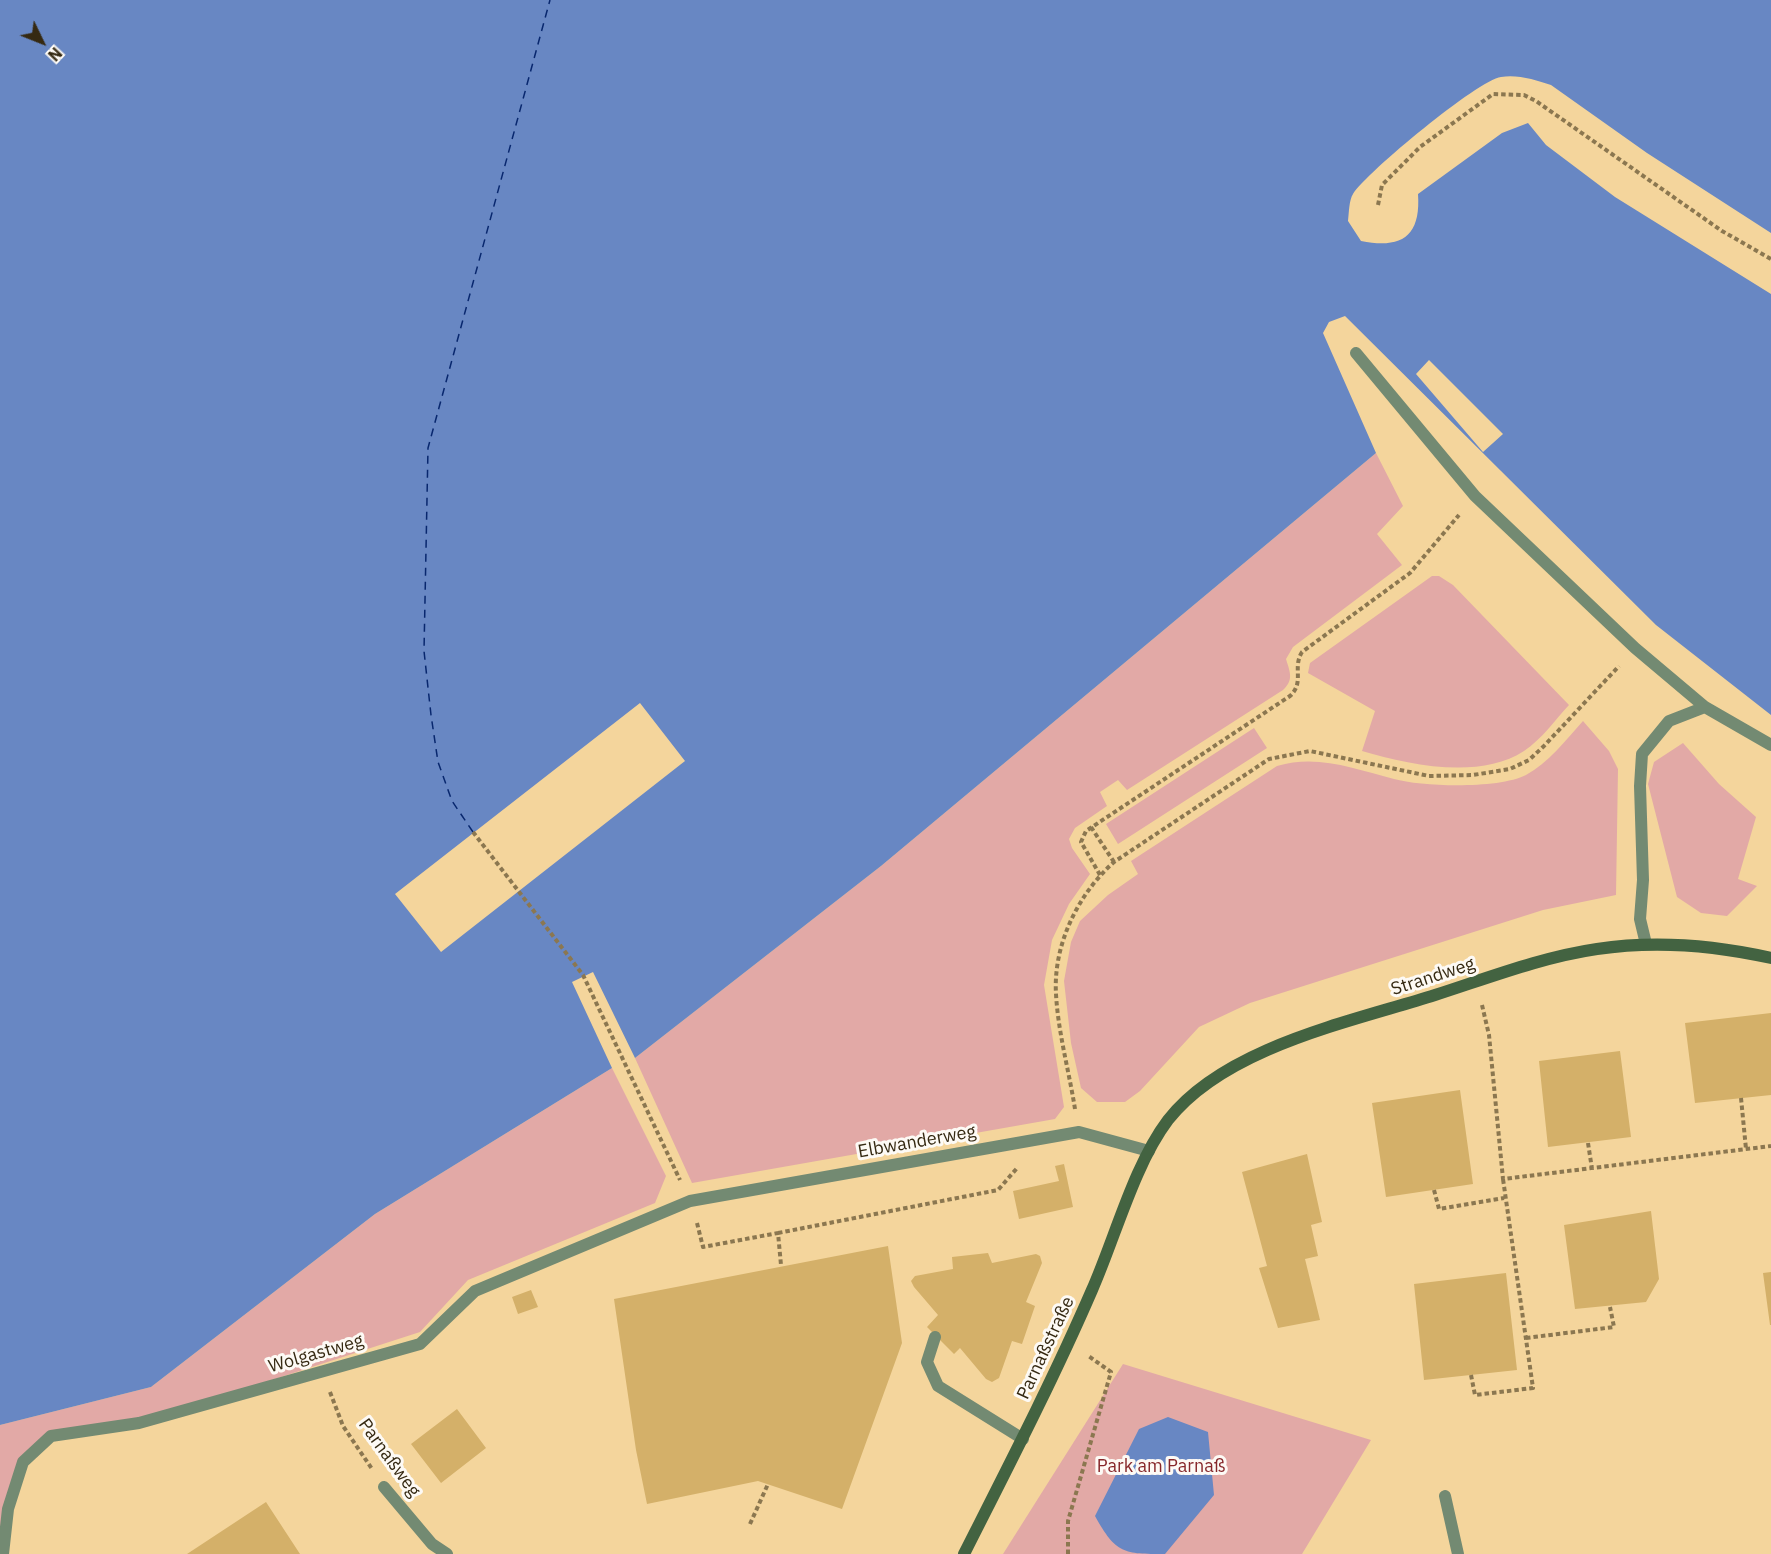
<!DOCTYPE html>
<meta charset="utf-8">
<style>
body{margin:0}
#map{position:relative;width:1771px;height:1554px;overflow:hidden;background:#f4d59c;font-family:"IBM Plex Sans",sans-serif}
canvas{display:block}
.north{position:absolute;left:12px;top:12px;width:60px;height:60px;-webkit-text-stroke:4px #fdfaf5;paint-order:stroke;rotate:133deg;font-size:16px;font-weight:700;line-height:24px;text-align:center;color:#352912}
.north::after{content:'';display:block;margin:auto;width:21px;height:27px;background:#352912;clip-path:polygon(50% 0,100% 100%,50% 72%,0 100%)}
</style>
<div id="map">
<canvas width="1771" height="1554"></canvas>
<div class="north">N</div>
</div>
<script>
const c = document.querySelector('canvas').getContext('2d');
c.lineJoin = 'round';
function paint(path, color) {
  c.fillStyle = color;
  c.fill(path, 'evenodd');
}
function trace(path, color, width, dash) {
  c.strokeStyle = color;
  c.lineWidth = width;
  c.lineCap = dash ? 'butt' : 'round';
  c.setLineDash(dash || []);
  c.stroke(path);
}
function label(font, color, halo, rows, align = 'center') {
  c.font = font + ' "IBM Plex Sans",sans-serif';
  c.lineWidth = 6;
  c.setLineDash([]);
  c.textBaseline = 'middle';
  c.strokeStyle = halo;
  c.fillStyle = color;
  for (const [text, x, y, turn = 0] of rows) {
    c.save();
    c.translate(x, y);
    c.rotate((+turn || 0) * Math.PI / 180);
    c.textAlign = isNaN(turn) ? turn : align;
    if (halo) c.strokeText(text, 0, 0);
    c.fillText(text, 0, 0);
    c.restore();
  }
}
const green = new Path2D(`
 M 1376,453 L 1403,506 L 1377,534 L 1402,565 L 1293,647 L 1286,659 C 1290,672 1294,680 1283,690 L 1127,790 L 1118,780 L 1100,792 L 1107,806 L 1075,828 L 1069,839 L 1072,848 L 1090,874 L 1069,904 L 1052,940 L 1044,985 L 1064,1107 L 1055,1119 L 692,1183 L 635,1058 L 881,866 Z
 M 1432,576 L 1439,576 L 1453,585 L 1569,705 C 1555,720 1542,739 1524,751 C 1480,780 1409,765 1362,751 L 1375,711 L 1308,673 L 1310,663 Z
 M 1583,721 L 1609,751 L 1618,769 L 1616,895 L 1543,910 L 1250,1003 L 1199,1027 L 1140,1091 L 1125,1102 L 1097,1102 L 1081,1088 L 1071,1043 L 1064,981 L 1071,942 L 1080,921 L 1108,895 L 1138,874 L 1131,861 L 1277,766 C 1318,754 1354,769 1394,779 C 1423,787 1499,789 1526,775 C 1548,763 1566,740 1583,721 Z
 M 1254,728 L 1267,748 L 1118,844 L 1106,824 Z
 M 1683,743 L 1719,784 L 1756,817 L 1738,879 L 1757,886 L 1727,916 L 1701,913 L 1677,897 L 1648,784 L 1654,762 Z
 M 612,1068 L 666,1176 L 655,1203 L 468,1280 L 420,1332 L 139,1423 L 51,1436 L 23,1462 L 0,1549 L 0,1425 L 151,1387 L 375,1214 Z
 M 1123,1364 L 1371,1440 L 1302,1554 L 1003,1554 Z`);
const water = new Path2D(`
 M 0,0 L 1771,0 L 1771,233 L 1647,153 L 1551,85 C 1536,80 1517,74 1501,77 C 1478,80 1367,172 1353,194 C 1349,200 1349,213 1348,221 L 1361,241 C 1401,249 1421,237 1418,194 L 1502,133 L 1528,123 L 1546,145 L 1615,197 L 1771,294 L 1771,715 L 1656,625 L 1345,316 L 1329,322 L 1323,333 L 1376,453 L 881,866 L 635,1058 L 593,972 L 572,982 L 612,1068 L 375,1214 L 151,1387 L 0,1425 Z
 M 1168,1417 L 1208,1432 L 1214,1495 L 1165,1554 C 1124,1554 1116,1554 1095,1516 L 1139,1429 Z`);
const pier = new Path2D(`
 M 1429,360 L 1503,434 L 1483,452 L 1416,374 Z
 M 640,703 L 685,761 L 441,952 L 395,894 Z`);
const ferry = new Path2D(`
 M 473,832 L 452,801 L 438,762 L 431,715 L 424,651 L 428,448 L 550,0`);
const building = new Path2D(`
 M 1771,1013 L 1771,1095 L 1695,1103 L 1685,1023 Z
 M 1620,1051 L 1631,1137 L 1548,1147 L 1539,1061 Z
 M 1460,1090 L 1473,1184 L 1386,1197 L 1372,1103 Z
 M 1307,1154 L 1322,1222 L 1311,1225 L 1318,1256 L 1305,1259 L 1320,1320 L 1278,1328 L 1259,1268 L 1267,1266 L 1242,1172 Z
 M 1064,1164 L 1073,1207 L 1019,1219 L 1013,1191 L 1059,1181 L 1055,1166 Z
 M 1651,1211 L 1659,1279 L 1646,1302 L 1575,1309 L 1564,1225 Z
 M 888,1246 L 902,1343 L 842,1509 L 758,1481 L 647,1504 L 636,1450 L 614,1299 Z
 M 988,1253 L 992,1263 L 1036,1254 L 1040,1256 L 1042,1263 L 1026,1302 L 1035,1306 L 1022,1344 L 1012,1341 L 999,1378 L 992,1382 L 986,1379 L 960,1348 L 954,1354 L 927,1327 L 938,1315 L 914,1287 L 911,1281 L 915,1276 L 953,1269 L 952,1257 Z
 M 1771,1272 L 1771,1325 L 1770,1325 L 1763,1273 Z
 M 1506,1273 L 1517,1370 L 1424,1380 L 1414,1284 Z
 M 531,1290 L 538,1307 L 518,1314 L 512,1297 Z
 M 457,1409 L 486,1448 L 441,1483 L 411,1444 Z
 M 266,1502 L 300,1554 L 187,1554 Z`);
const path = new Path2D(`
 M 1378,205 L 1382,185 L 1420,147 L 1493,94 L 1524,95 L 1536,101 L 1722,231 L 1771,259
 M 1091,827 L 1114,862
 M 473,832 L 583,975 L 680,1180
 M 1100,875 L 1081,842 L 1086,831 L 1290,696 C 1305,682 1292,668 1302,652 L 1410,573 L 1459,515
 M 1482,1005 L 1489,1035 L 1503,1179 L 1771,1146
 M 1741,1098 L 1746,1149
 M 1075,1109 C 1069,1071 1058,1032 1056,994 C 1053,945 1078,894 1114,862 L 1269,759 L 1310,751 L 1429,776 L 1473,775 L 1510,769 L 1529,760 L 1544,746 L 1619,666
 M 1588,1143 L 1592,1169
 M 1434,1190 L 1439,1209 L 1504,1198
 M 697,1223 L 703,1247 L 778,1233 L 781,1265
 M 778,1233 L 998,1190 L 1018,1167
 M 1526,1338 L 1614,1327 L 1610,1307
 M 1471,1375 L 1475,1395 L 1533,1388 L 1503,1179
 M 330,1392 L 343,1426 L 372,1469
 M 750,1524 L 768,1484
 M 1068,1554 L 1068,1521 L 1111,1372 L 1087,1355`);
const lane = new Path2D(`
 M 1356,353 L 1475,496 L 1635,648 L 1705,707 L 1771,745
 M 1646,944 L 1640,919 L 1643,880 L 1640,786 L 1642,754 L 1669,721 L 1705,707
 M 935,1337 L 927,1362 L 938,1386 L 1023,1439
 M 1445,1496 L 1458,1554
 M 3,1554 L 8,1509 L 23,1462 L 51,1436 L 139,1423 L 420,1344 L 475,1291 L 690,1201 L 1079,1132 L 1149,1151`);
const street = new Path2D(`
 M 384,1487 L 432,1544 L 447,1554`);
const secondary = new Path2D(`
 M 964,1554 C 1008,1467 1053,1380 1092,1290 C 1115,1238 1134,1165 1168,1120 C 1225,1047 1350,1022 1435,995 C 1488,978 1542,957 1597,949 C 1657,940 1713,945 1771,958`);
const streetNames = [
 ["Strandweg",1433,977,-18],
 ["Elbwanderweg",917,1142,-10],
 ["Parnaßstraße",1046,1348,-65],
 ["Wolgastweg",316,1354,-16],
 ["Parnaßweg",389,1458,54]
];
const parkNames = [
 ["Park am Parnaß",1161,1467]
];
paint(green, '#e2a9a6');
paint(water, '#6887c3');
paint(pier, '#f4d59c');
trace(ferry, '#08276e', 1.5, [8, 6]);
paint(building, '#d4b069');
trace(path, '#8b7750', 4, [4.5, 3]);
trace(lane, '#738a72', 12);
trace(street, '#738a72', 12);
trace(secondary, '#436341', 12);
label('18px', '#352912', '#fdfaf5', streetNames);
label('18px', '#86272a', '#fdfaf5', parkNames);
</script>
